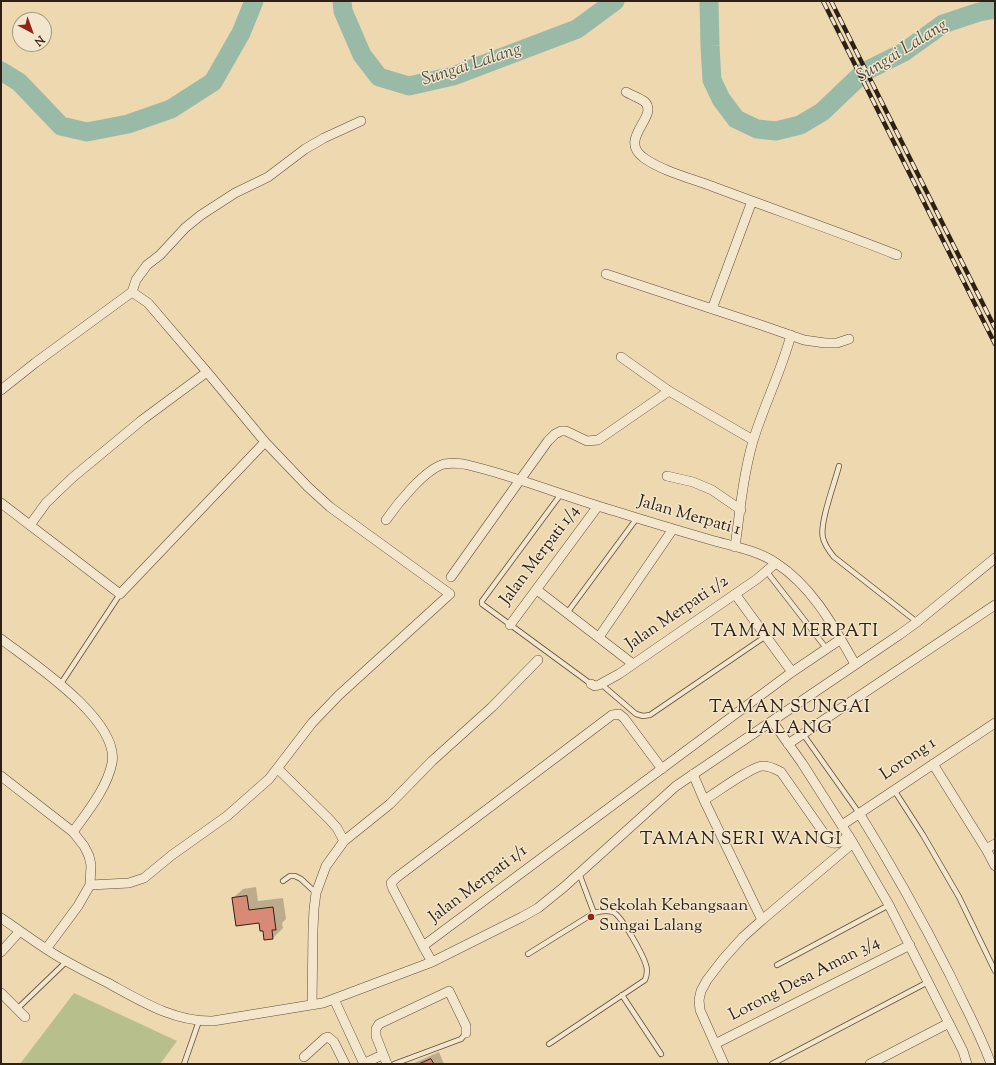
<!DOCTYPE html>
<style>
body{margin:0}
#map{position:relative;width:996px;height:1065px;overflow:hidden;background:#edd8b0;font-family:"Sorts Mill Goudy",serif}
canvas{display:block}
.frame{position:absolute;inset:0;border:2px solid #2e2017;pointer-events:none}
.north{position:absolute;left:12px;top:12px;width:40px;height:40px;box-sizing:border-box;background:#f3e6cc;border:1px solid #a49784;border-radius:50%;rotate:139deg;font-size:11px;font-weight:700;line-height:16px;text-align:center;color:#2e2017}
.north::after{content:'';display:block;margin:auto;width:14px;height:18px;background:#8f2418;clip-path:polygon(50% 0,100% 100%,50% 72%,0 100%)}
</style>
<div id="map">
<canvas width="996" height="1065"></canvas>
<div class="frame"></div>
<div class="north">N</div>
</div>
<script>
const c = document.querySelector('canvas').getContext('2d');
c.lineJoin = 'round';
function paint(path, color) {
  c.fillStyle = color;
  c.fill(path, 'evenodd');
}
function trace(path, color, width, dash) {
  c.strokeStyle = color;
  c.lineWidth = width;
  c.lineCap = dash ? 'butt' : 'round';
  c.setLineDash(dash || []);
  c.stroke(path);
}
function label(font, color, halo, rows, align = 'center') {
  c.font = font + ' "Sorts Mill Goudy",serif';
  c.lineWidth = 3;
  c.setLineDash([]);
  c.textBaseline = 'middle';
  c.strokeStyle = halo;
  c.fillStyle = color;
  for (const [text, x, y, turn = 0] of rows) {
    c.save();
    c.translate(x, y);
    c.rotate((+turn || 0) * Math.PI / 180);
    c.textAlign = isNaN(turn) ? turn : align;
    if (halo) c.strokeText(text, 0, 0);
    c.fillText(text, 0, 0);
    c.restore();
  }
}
const green = new Path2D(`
 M 74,993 L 177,1041 L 160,1064 L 20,1064 Z`);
const shadow = new Path2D(`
 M 256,887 L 258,901 L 283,898 L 286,919 L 282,923 L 283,928 L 273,938 L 264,930 L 260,922 L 233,898 L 243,889 Z
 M 439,1052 L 444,1064 L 412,1064 Z`);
const river = new Path2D(`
 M 342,1 L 343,11 L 362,55 L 379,77 L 409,86 L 453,76 L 577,29 L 615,1
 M 709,1 L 710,46 L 712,80 L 721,99 L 736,119 L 757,129 L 776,131 L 800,125 L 822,112 L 864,72 L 904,52 L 943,24 L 979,12 L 995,9
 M 1,71 L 19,82 L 61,126 L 87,132 L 128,124 L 171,109 L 213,82 L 241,33 L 254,1`);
const building = new Path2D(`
 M 247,896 L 249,910 L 273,907 L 276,930 L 272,930 L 273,939 L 264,940 L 263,931 L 260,931 L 259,923 L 236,926 L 232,898 Z
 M 431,1059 L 434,1064 L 419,1064 Z`);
const service = new Path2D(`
 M 839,466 C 835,482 819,524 823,538 C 825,546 829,551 834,557 L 917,622
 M 561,494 L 482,601 L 482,604 L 591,684
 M 767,572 L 826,648
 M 567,613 L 637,518
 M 601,684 L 636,714 L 643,716 L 650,715 L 766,636
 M 60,685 L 120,594
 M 803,734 L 859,813
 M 894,790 L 923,835 L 959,897 L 995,971
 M 283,881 L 290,876 L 295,876 L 301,879 L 316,893
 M 528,954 L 594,913
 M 777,965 L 889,905
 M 622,995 L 661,1054
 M 17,1009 L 67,961
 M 549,1044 L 645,980 C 647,975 648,971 646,965 C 643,955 622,916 613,912 C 607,910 600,911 594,913 L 579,873
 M 184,1064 L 199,1021
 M 394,1064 L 461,1039 L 466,1033
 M 772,1064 L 928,982`);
const minor = new Path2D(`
 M 626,92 C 631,95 640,98 645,102 C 659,117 617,139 644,158 C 662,171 693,179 714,187 C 775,210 837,231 897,255
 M 606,274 L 761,325 L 804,340 L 825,343 L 837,343 L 849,339
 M 712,309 L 752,201
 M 621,357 L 669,391 L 753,440
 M 1,390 L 35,363 L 132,292 L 136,280 L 147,265 L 160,255 L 185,228 L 201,215 L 235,193 L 268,177 L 305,149 L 324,138 L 361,121
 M 667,476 L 693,482 L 712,490 L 741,510
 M 1,503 L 120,594 L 265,442
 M 386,520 C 397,504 425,469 444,464 C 452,463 460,463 468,465 C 519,477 568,498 618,512 C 649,522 680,531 711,540 C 732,546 757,550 776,563 C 813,587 834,627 855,664
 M 30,525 L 46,503 L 72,478 L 142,420 L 207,372
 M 735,547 C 740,511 743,476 753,441 C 764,405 781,372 791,335
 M 451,577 L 520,480 L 548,441 L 555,434 L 561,431 L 566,431 L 587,441 L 598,440 L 669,391
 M 537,590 L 633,664
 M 735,594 L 792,672
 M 510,625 L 598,506
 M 599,637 L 673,529
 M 1,639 C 31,662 120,720 112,763 C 107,788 88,811 73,832
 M 591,684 L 595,686 L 599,685 L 619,674 L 757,579 L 776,563
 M 772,721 L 802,763 L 853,843 L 889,905 L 963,1051 L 967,1064
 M 788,744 L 995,605
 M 933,764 L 986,849 L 995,866
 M 278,769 L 329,819 L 337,828 L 344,841
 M 662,769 L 624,718 L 619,714 L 612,715 L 396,878 L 391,883 L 393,889 L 423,946 L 792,672 L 841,639
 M 693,774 L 704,800 L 762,920
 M 1,776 L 73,832 L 84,846 L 89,856 L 91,865 L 90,885 L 78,906 L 46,949
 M 704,800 C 716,793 752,766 763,766 C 770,766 775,769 781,772 L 830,842 C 837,846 843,840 849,836
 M 859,813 C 892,866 922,920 950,975 C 964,1005 980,1033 991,1064
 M 842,825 L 995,723
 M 986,849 L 995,844
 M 90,885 L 129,883 L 144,878 L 172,855 L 227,816 L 269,779 L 312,723 L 339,695 L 450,594 L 330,507 L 308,487 L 265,442 L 207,372 L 148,303 L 132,292
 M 1,918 C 19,930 36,943 54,954 C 72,965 90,974 108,983 C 141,1001 174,1022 213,1021 L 323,1003 L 432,962 L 522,917 L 538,908 L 564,887 L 676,786 L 899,635 L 917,622 L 995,558
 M 423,946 L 432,962
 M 1,952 L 20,931
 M 1,993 L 25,1017
 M 334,999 L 364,1064
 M 312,1005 L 313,929 L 314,909 L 316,893 L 326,866 L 344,841 L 390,804 L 432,761 L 492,707 L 538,660
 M 715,1044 L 910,945
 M 304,1057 L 325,1038 L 328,1037 L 334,1042 L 345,1064
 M 363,1064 L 382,1055
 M 387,1064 L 376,1036 L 376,1029 L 379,1024 L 449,991 L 466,1026 L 466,1033
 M 724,1064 L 700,1010 L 699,1000 L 701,991 L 707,980 L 724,958 L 743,937 L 762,920 L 853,843
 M 870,1064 L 949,1023`);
const rail = new Path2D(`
 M 823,1 L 995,344
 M 831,1 L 995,328`);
const markers = [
 [591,917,4,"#8f2418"]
];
const streetNames = [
 ["Jalan Merpati 1",689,517,16],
 ["Jalan Merpati 1/4",541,556,-53],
 ["Jalan Merpati 1/2",678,614,-34],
 ["Lorong 1",909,760,-34],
 ["Jalan Merpati 1/1",479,885,-37],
 ["Lorong Desa Aman 3/4",805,980,-27]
];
const poiNames = [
 ["Sekolah Kebangsaan",599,907],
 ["Sungai Lalang",599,927]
];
const waterNames = [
 ["Sungai Lalang",903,52,-32],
 ["Sungai Lalang",472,66,-18]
];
const neighbourhoodNames = [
 ["TAMAN MERPATI",795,633],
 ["TAMAN SUNGAI",790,709],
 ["LALANG",790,730],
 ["TAMAN SERI WANGI",741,841]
];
paint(green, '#b7bf8c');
paint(shadow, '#0003');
trace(river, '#9abaa8', 19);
paint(building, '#d98a76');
trace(building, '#2e2017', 1);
trace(service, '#5e4e3d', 6);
trace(minor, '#5e4e3d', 10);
trace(service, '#f3e6cc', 4.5);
trace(minor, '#f3e6cc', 9);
trace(rail, '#2e2017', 4.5);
trace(rail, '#f3e6cc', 3, [9]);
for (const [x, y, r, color] of markers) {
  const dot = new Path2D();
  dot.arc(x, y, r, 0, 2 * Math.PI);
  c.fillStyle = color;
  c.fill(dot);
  trace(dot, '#f3e6cc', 1.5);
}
label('17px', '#2e2017', '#f3e6cc', streetNames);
label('17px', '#2e2017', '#f3e6cc', poiNames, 'left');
label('italic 18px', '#4e4e42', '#f3e6cc', waterNames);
c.letterSpacing = '1px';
label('18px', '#2e2017', '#f3e6cc', neighbourhoodNames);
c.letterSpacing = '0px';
</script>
